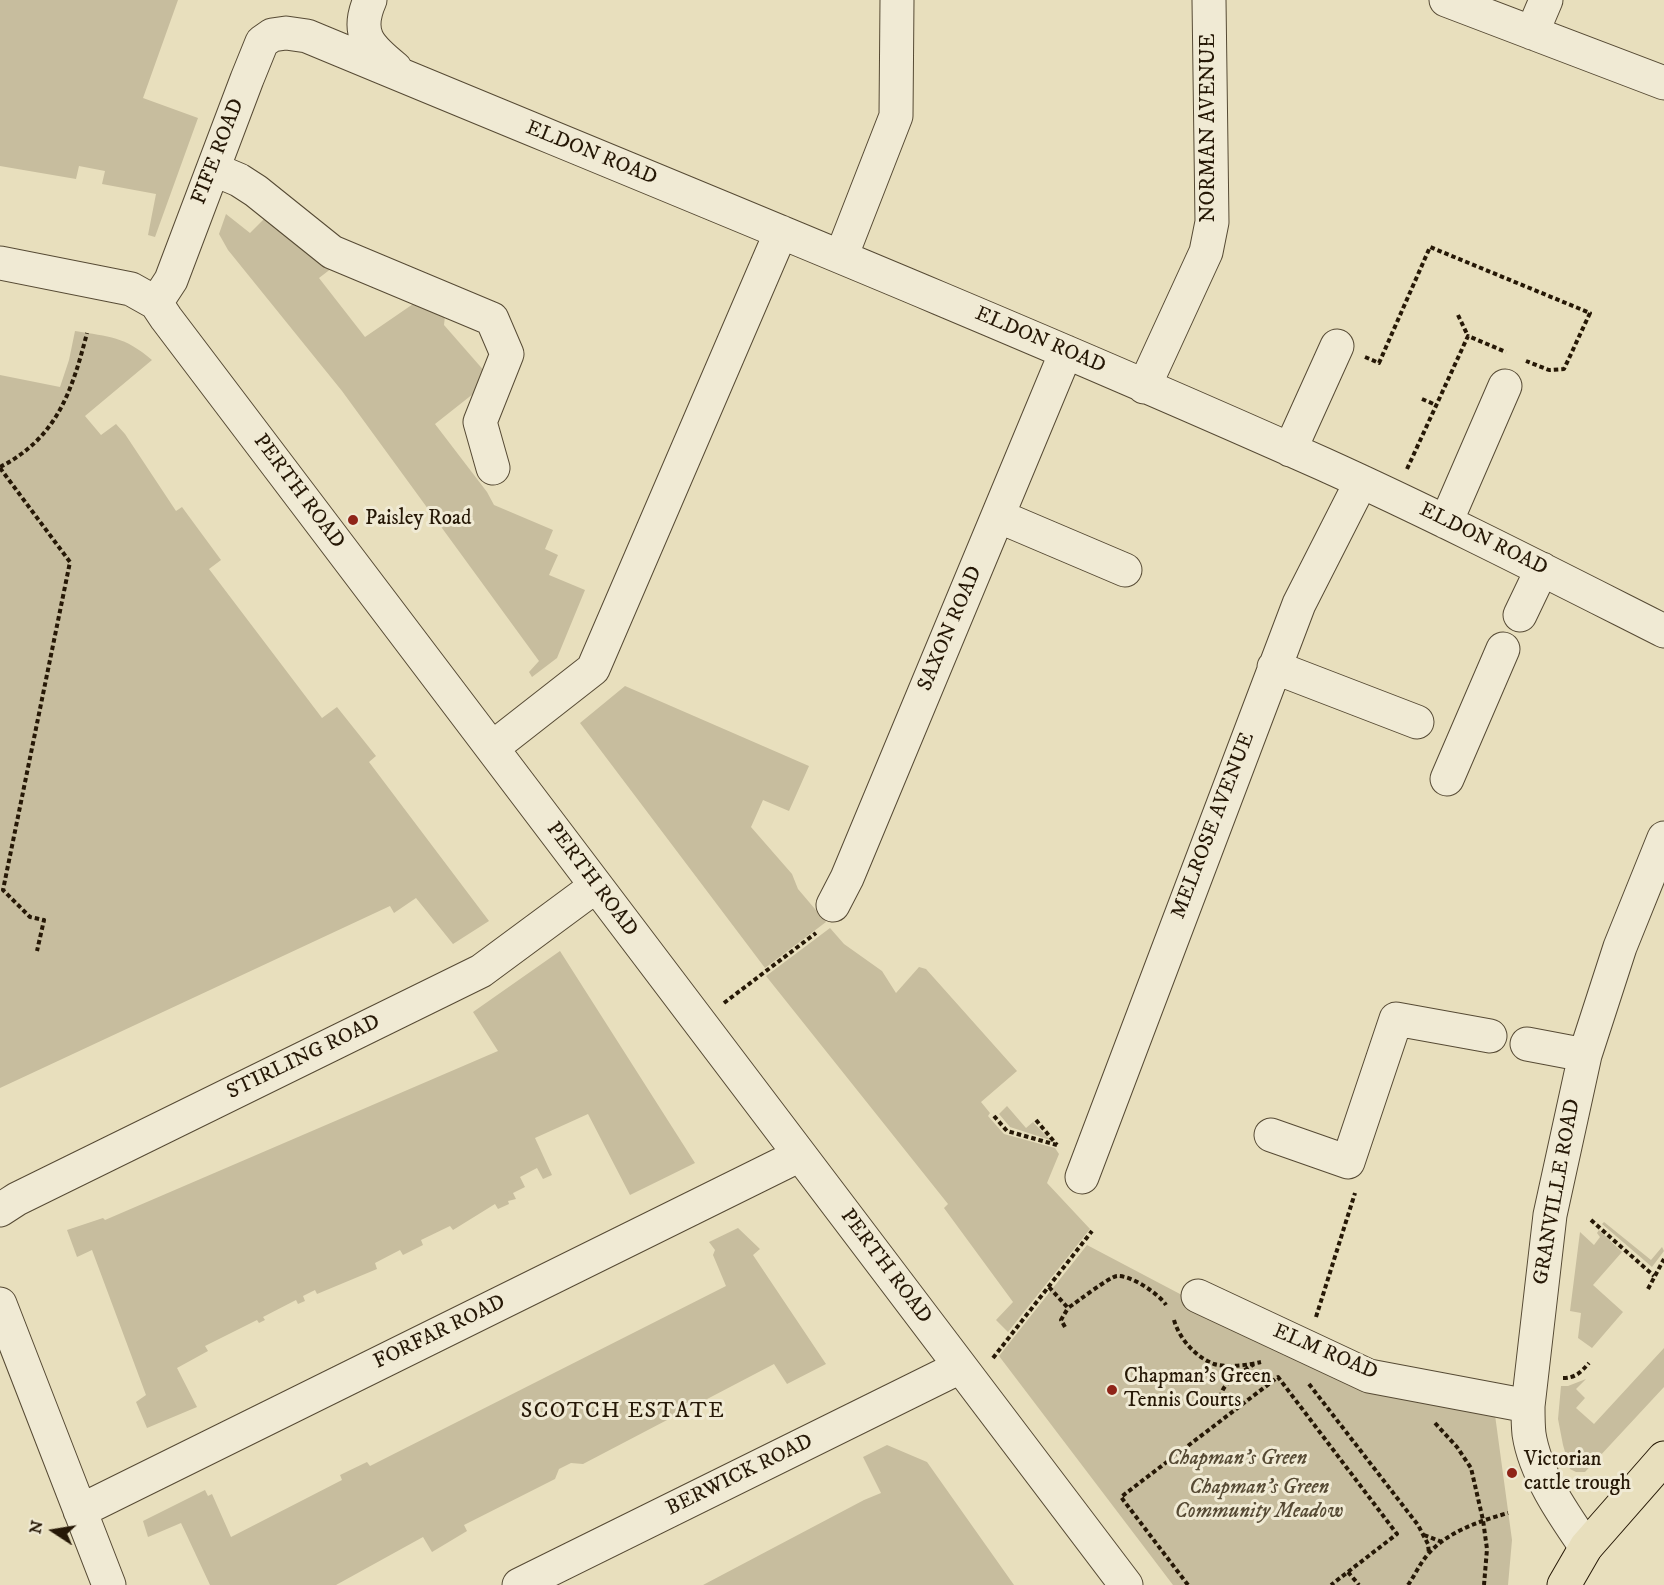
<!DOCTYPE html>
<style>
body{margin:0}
#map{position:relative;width:1664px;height:1585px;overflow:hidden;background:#e8dfbd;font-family:"IM FELL DW Pica",serif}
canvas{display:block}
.north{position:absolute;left:24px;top:1501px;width:60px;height:60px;-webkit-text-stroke:4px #f0ead4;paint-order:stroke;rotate:282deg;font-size:16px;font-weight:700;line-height:24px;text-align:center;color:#261806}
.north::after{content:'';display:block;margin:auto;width:21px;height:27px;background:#261806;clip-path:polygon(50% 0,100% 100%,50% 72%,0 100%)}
</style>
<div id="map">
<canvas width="1664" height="1585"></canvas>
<div class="north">N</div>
</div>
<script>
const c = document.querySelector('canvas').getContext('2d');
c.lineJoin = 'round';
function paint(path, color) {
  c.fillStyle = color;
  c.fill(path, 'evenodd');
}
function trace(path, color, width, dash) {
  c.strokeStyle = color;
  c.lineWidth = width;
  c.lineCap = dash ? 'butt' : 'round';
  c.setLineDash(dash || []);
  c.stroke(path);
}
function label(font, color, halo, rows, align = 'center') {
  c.font = font + ' "IM FELL DW Pica",serif';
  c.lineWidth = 6;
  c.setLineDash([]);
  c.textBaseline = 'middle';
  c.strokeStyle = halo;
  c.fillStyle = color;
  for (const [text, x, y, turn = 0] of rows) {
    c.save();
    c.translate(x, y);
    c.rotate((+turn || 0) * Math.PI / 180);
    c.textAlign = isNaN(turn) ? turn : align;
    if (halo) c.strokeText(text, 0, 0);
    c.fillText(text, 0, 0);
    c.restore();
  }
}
const green = new Path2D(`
 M 0,0 L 178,0 L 143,98 L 198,118 L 155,237 L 148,235 L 156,194 L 102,184 L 105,171 L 79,166 L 76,179 L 0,166 Z
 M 226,214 L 250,233 L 268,215 L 332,268 L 319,278 L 365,337 L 416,302 L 445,316 L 444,325 L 486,373 L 478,390 L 435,424 L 487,492 L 494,505 L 553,530 L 545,549 L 558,555 L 549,575 L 585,590 L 557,658 L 532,677 L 529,672 L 539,661 L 342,391 L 228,250 L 219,234 Z
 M 75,331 C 110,337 124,336 152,360 L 85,416 L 101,435 L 116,424 L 125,434 L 176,511 L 182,507 L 221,560 L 209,569 L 322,718 L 337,707 L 376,756 L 369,762 L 489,921 L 453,944 L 416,898 L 394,913 L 390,906 L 0,1088 L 0,375 L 60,387 L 69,360 Z
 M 625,686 L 809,766 L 789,811 L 763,800 L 751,827 L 792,874 L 798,889 L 826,922 L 765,968 L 580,723 Z
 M 830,928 L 844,944 L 882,971 L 896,993 L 919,967 L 926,969 L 1017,1071 L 981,1102 L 990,1113 L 988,1116 L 1004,1134 L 1055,1148 L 1059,1154 L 1047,1183 L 1090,1229 L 1008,1332 L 996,1320 L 1013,1302 L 944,1208 L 948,1204 L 766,976 Z
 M 560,951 L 695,1163 L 630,1195 L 588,1114 L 535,1138 L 552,1175 L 543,1179 L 537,1168 L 520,1177 L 525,1187 L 513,1193 L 516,1199 L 508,1201 L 509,1204 L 498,1209 L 495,1204 L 453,1230 L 450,1226 L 421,1240 L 423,1245 L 403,1255 L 400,1250 L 375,1263 L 377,1269 L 317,1294 L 315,1290 L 303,1296 L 305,1301 L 298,1304 L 296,1300 L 263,1317 L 265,1320 L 259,1323 L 257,1320 L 205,1346 L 208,1351 L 177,1368 L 197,1407 L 147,1428 L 136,1402 L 146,1395 L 92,1250 L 77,1257 L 67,1230 L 103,1218 L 105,1220 L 498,1051 L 473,1012 Z
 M 1007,1106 L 1026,1128 L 1033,1122 L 1050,1140 L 1010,1127 L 999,1114 Z
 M 1604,1222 L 1651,1260 L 1662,1247 L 1664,1251 L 1652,1267 L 1602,1224 Z
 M 738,1228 L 760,1249 L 753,1255 L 826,1364 L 787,1384 L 774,1364 L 583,1464 L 571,1463 L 559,1469 L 555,1479 L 464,1525 L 467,1531 L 432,1552 L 423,1537 L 336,1585 L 210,1585 L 181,1523 L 148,1537 L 143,1521 L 205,1490 L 208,1496 L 212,1494 L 231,1537 L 342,1480 L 340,1475 L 367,1462 L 370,1466 L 726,1286 L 713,1255 L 715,1250 L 709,1242 Z
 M 1599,1230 L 1622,1252 L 1593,1285 L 1623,1312 L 1592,1348 L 1578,1338 L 1581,1313 L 1570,1311 L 1580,1232 L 1594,1245 L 1600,1237 L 1597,1233 Z
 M 1087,1245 L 1180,1294 L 1298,1351 L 1495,1415 L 1512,1540 L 1508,1585 L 1173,1585 L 999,1356 Z
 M 1664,1348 L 1664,1387 L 1585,1472 L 1576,1472 L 1570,1469 L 1563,1445 L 1558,1419 L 1561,1386 L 1568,1386 L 1586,1379 L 1576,1389 L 1585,1398 L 1576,1408 L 1594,1424 Z
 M 887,1445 L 927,1462 L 1014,1585 L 703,1585 L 864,1500 L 881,1493 L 863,1457 Z`);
const path = new Path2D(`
 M 1458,315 L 1468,336
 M 1365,357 L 1379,363 L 1430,247 L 1590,313 L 1564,369 L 1549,370 L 1526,361
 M 1422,399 L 1436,405
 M 0,467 C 57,438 72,391 87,333
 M 0,468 L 70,562 L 3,890 L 30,917 L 44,920 L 37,951
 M 1407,469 L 1468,336 L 1506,352
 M 724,1003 L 816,933
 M 994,1116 L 1007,1131 L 1057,1145
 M 1036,1120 L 1057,1145
 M 1591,1220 L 1654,1276
 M 1049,1287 L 1068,1308 C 1077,1302 1109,1277 1117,1276 C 1131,1275 1159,1294 1166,1305
 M 1648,1289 L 1664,1259
 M 1316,1317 L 1355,1193
 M 1174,1320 C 1179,1338 1195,1357 1214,1364 C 1228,1368 1248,1365 1261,1362
 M 1065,1327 L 1061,1320 L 1068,1308
 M 993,1358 L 1092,1231
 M 1563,1378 C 1576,1378 1581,1372 1589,1363
 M 1309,1384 L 1418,1525 L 1428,1544 L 1429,1554
 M 1222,1405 C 1215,1385 1240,1374 1254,1364
 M 1435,1423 L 1457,1447 L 1471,1468 L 1483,1520 L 1487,1549 L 1484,1585
 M 1424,1535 L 1442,1542
 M 1348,1572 L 1359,1585
 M 1188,1585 L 1121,1497 L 1278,1377 L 1397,1534 L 1331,1585
 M 1408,1585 C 1415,1575 1420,1563 1429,1553 C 1449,1531 1480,1521 1508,1513`);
const minor = new Path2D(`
 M 370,0 C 355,34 369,47 395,68
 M 1446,0 L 1664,83
 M 1532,33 L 1546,0
 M 213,169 L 239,180 L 256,191 L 332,252 L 492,319 L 507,354 L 480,422 L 493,468
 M 841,257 L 896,116 L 897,0
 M 0,263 L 131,289 L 156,303 L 166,318 L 1126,1585
 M 156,303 L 171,280 L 247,79 L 262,42 L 272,35 L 286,33 L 307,36 C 646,177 987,314 1323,464 C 1438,516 1551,574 1664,631
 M 1144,387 L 1206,252 L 1212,222 L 1209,0
 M 1290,450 L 1337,346
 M 998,516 L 1125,570
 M 1446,522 L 1505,386
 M 1520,615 L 1542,569
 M 1274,667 L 1417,722
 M 492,748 L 593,669 L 781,232
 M 1447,779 L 1503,649
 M 833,905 L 847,878 L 1066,352
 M 1527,1044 L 1585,1055
 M 1271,1135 L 1348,1162 L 1396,1019 L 1490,1036
 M 1082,1177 L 1299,604 L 1361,482
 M 0,1210 L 17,1199 L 481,971 L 596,886
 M 1198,1296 L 1369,1376 L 1528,1406
 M 0,1304 L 109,1585
 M 80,1511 L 800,1155
 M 1586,1547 C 1564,1515 1535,1474 1529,1434 C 1528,1425 1528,1415 1528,1406 L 1550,1215 L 1585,1055 L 1620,947 L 1664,838
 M 519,1585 L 960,1367`);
const major = new Path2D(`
 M 1564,1585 L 1586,1547 L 1664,1458`);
const markers = [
 [353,520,6,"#8f2418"],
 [1112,1390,6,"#8f2418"],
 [1512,1473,6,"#8f2418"]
];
const streetNames = [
 ["NORMAN AVENUE",1210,128,-90],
 ["FIFE ROAD",219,152,-69],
 ["ELDON ROAD",591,154,22],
 ["ELDON ROAD",1040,341,23],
 ["PERTH ROAD",298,492,53],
 ["ELDON ROAD",1483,540,26],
 ["SAXON ROAD",951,629,-67],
 ["MELROSE AVENUE",1214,826,-69],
 ["PERTH ROAD",591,880,53],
 ["STIRLING ROAD",304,1058,-26],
 ["GRANVILLE ROAD",1558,1192,-80],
 ["PERTH ROAD",885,1267,53],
 ["FORFAR ROAD",440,1333,-26],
 ["ELM ROAD",1325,1353,23],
 ["BERWICK ROAD",740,1476,-26]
];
const poiNames = [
 ["Paisley Road",365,520],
 ["Chapman's Green",1124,1378],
 ["Tennis Courts",1124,1402],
 ["Victorian",1524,1461],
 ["cattle trough",1524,1485]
];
const parkNames = [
 ["Chapman's Green",1237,1460],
 ["Chapman's Green",1259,1489],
 ["Community Meadow",1259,1513]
];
const neighbourhoodNames = [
 ["SCOTCH ESTATE",623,1412]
];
paint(green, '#c7bd9e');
trace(minor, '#564a34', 35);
trace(major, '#261806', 35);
trace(path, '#261806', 4, [4.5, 3]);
trace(minor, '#f0ead4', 33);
trace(major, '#e8dfbd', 33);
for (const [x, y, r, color] of markers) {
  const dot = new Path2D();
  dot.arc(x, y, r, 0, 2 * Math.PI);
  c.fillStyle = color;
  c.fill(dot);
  trace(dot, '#f0ead4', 2);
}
label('21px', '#261806', '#f0ead4', streetNames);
label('21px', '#261806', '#f0ead4', poiNames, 'left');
label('italic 21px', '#564a34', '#f0ead4', parkNames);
c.letterSpacing = '1.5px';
label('22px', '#261806', '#f0ead4', neighbourhoodNames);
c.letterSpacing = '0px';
</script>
